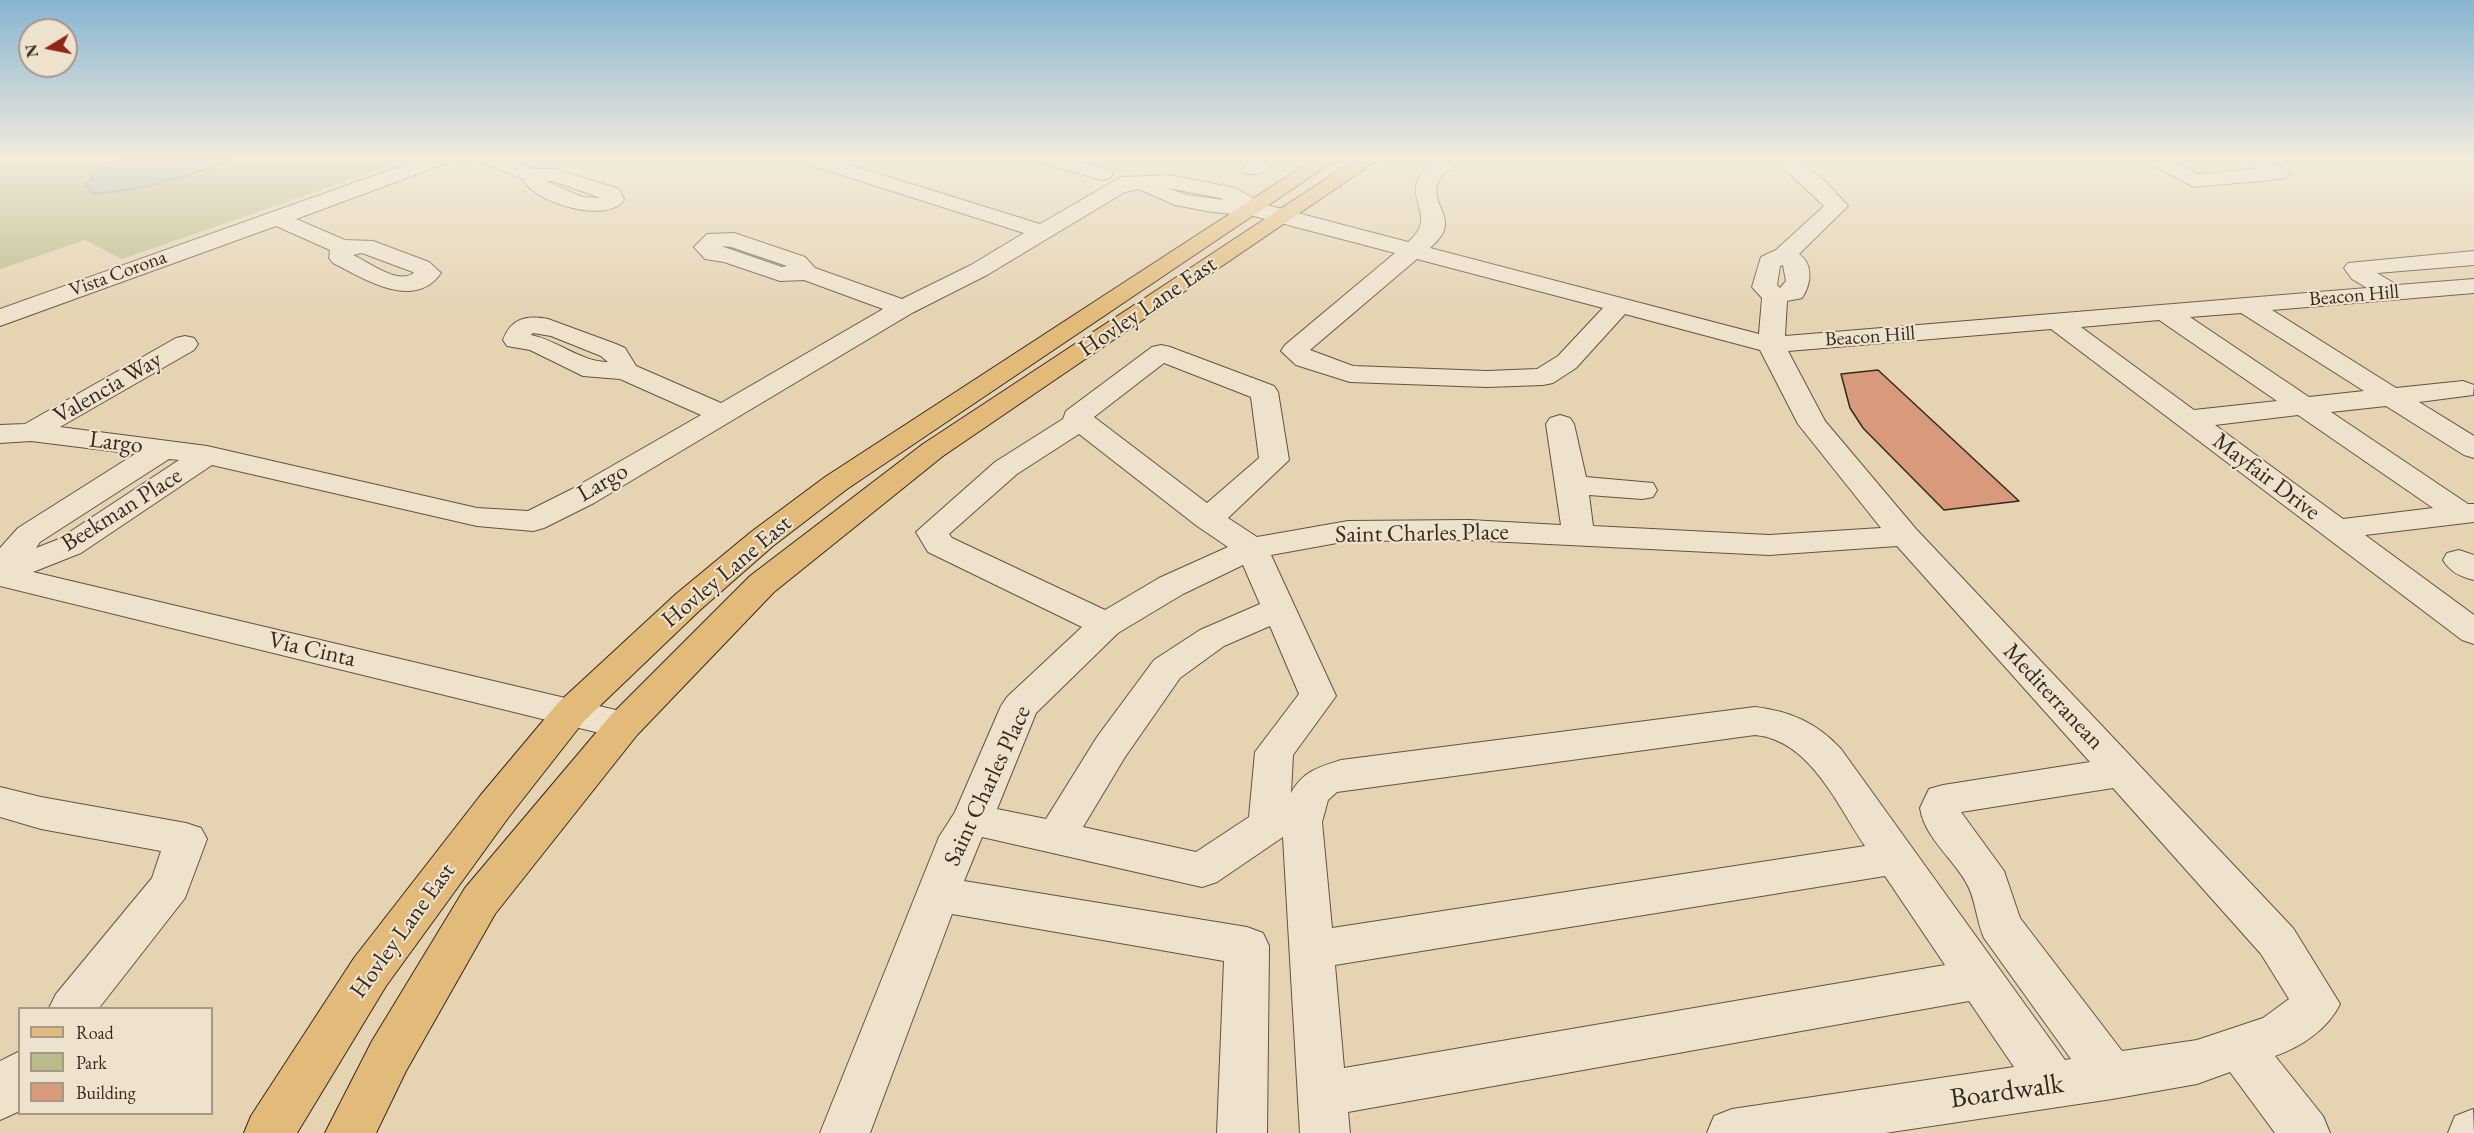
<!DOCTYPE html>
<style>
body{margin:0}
#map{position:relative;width:2474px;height:1133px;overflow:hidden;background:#e5d3b2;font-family:"EB Garamond",serif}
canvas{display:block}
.legend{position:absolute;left:18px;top:1007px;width:195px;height:108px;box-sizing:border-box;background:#eee2cd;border:2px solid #a49888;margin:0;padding:8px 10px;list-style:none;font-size:18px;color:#342a20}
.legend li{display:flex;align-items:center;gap:12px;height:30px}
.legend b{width:30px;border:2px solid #a49888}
.north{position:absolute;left:18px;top:18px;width:60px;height:60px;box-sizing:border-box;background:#eee2cd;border:2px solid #a49888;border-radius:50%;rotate:260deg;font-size:16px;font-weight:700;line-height:24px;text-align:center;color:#342a20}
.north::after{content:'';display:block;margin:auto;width:21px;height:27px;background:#8f2418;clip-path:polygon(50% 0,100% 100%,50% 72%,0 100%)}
</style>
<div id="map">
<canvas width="2474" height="1133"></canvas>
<ul class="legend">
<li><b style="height:8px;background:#e2ba79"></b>Road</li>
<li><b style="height:16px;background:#babb88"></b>Park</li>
<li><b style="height:16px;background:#d99a7c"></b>Building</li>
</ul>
<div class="north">N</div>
</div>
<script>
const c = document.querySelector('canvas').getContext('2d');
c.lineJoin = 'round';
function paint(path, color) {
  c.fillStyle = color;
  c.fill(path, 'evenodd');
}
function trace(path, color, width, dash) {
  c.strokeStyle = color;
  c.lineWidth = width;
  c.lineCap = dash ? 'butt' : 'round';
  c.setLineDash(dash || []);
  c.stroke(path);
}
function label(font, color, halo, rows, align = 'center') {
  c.font = font + ' "EB Garamond",serif';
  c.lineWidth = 4.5;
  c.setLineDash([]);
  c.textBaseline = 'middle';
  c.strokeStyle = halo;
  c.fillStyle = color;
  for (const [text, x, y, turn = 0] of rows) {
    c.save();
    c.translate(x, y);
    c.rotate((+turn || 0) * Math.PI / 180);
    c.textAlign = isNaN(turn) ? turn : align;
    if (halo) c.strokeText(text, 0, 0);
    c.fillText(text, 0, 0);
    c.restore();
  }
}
const green = new Path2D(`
 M 0,159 L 410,159 L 122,259 L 85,240 L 0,269 Z`);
const water = new Path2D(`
 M 120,159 L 235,159 C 186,177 147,189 94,194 L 85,185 L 104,163 Z`);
const building = new Path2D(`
 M 1878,370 L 2019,501 L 1944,510 L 1863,428 L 1850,408 L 1841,374 Z`);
const minor = new Path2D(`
 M 421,159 L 450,159 L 447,163 L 296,219 L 345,240 L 373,241 L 429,262 L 441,273 C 414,312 363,278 333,263 L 329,258 L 330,250 L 276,226 L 0,326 L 0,309 ZM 362,253 L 413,272 L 414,273 C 397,285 369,262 353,255 Z
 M 480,159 L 508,159 L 535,169 L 555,169 L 616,188 L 620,190 L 624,200 C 607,225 532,202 523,179 L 483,163 ZM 546,181 L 553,181 L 601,198 L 582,197 Z
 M 801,159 L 831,159 L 1040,224 L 1121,177 L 1170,175 L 1235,188 L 1263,204 L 1408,242 C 1445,212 1387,193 1438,159 L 1461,159 C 1456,168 1442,171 1438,182 C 1429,209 1464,219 1430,248 L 1759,334 L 1762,298 L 1752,287 L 1761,257 L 1776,250 L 1824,206 L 1774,159 L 1796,159 L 1825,181 L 1848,206 L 1799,254 C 1814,264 1811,285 1802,298 L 1787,301 L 1785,336 L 2367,288 L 2352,279 L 2344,268 L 2348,263 L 2474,251 L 2474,265 L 2377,273 L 2397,285 L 2474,279 L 2474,293 L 2272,310 L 2396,388 L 2463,381 L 2474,385 L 2473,395 L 2419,402 L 2474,436 L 2474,458 L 2464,455 L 2386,406 L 2331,412 L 2468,504 L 2474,504 L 2474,522 L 2365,535 L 2474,615 L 2474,644 L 2462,640 L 2051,329 L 1788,351 L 1825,421 L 1916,529 L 2293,928 L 2340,1004 C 2328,1029 2301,1047 2275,1056 L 2323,1116 L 2330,1133 L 2275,1133 L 2230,1072 L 2197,1084 L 2112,1099 L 1885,1133 L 1707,1133 L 1714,1116 L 1732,1109 L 2014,1067 L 1969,1001 L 1348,1112 L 1350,1133 L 1300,1133 L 1283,837 L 1217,882 L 1202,887 L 982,837 L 964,881 L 1247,927 L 1263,933 L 1269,946 L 1267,1133 L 1217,1133 L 1224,961 L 952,914 L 870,1133 L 820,1133 L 939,837 L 955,812 L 1001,706 L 1007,697 L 1082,627 L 928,552 L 916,532 L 995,462 L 1063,419 L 1066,411 L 1152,347 L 1161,345 L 1170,347 L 1274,386 L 1278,392 L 1289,460 L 1228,518 L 1257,537 L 1348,521 L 1469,520 L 1561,525 L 1546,424 L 1550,418 L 1560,415 L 1570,418 L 1574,424 L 1586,477 L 1653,483 L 1657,490 L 1653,497 L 1642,499 L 1589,495 L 1593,526 L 1769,535 L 1881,528 L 1798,424 L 1760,350 L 1625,314 L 1576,368 L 1553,383 L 1543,385 L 1487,387 L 1350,382 L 1296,365 L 1281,351 L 1285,345 L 1395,253 L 1254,216 L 1212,212 L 1175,205 L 1139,189 L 1125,192 L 987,275 L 912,313 L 594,503 L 544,528 L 533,531 L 477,526 L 212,465 L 81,553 L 33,572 L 637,715 L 643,725 L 637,735 L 624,739 L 0,586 L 0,548 L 18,528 L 135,454 L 31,441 L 0,443 L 0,425 L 25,424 L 176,338 L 185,336 L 194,338 L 198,344 L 194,350 L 60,427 L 207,446 L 477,508 L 528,511 L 572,489 L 701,415 L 620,379 L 583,376 L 530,350 L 507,346 L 503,340 C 511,318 527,315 548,319 L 616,344 L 625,348 L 636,366 L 721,403 L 883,309 L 804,280 L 780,281 L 724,262 L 705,259 L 694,247 L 707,234 L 734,233 L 805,257 L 815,268 L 902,299 L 971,265 L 1024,233 L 804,163 ZM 1167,188 L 1220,198 L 1224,200 L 1187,195 ZM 721,246 L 731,247 L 787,266 L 782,267 ZM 1417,259 L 1603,308 L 1558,356 L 1537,369 L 1487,371 L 1353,366 L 1310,350 ZM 1783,265 L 1786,281 L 1780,288 L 1777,285 L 1780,266 ZM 2241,313 L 2364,391 L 2309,397 L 2190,317 ZM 2159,320 L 2277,401 L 2194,410 L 2081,327 ZM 533,333 L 551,336 L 601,356 L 608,362 C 581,362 557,340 531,335 ZM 1164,363 L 1251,397 L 1259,458 L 1207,503 L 1094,417 ZM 2298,415 L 2433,508 L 2343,519 L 2215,425 ZM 1079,434 L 1197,526 L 1228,547 L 1159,578 L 1105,610 L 952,538 L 949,534 L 1017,474 ZM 169,459 L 179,460 L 59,539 L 36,548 L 40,542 ZM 1469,540 L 1769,555 L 1897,546 L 2090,762 L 1943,785 L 1929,789 L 1920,808 C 1925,840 1956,860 1969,888 C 1976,904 1977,922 1984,938 L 2071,1059 L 2065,1060 L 1841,749 C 1817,723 1790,711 1755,707 L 1341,760 C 1319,767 1303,771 1291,793 L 1293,755 L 1336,696 L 1271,555 L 1348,541 ZM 1243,565 L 1260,604 L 1200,630 L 1154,660 L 1097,737 L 1046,819 L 997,809 L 1036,713 L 1118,633 L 1183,594 ZM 1270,626 L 1299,694 L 1255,752 L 1249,817 L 1196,852 L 1083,827 L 1125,757 L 1180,678 L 1224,646 ZM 1755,735 C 1810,740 1837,805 1865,846 L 1332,928 L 1322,822 L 1328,800 L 1337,792 ZM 2113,788 L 2261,954 L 2289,999 L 2263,1018 L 2197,1040 L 2122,1051 L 2020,918 L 2004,871 L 1961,812 ZM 1885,876 L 1945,965 L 1344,1068 L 1335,965 Z
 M 1039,159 L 1071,159 L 1109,170 L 1113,174 L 1109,178 L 1102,180 L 1042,163 Z
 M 1255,159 L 1279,159 L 1259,174 L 1245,174 L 1241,170 Z
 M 2145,159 L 2169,159 L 2198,174 L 2256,169 L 2243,159 L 2268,159 L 2291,173 L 2287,177 L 2280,179 L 2194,187 L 2148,163 Z
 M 2459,550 L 2474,555 L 2474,580 C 2461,577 2450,572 2443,560 L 2447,553 Z
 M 0,787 L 41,797 L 186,823 L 201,828 L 207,839 L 185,898 L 99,1008 L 49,1008 L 56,994 L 152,878 L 161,851 L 41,829 L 0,817 Z
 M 20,1051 L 20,1111 L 0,1120 L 0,1061 Z
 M 2473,1109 L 2474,1133 L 2448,1133 L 2455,1116 Z`);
const major = new Path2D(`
 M 1314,159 L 1337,159 L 847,489 L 773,546 L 700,610 L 584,721 L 508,818 L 386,986 L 297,1133 L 244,1133 L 251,1116 L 354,958 L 480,796 L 558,703 L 676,594 L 751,532 L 825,477 Z
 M 1356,159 L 1379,159 L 943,456 L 774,592 L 637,735 L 495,914 L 406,1071 L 376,1133 L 325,1133 L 372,1041 L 465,888 L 611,715 L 750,576 L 923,444 Z`);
const farStreetnames = [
 ["Vista Corona",118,274,-20],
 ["Beacon Hill",2354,296,-5],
 ["Beacon Hill",1870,337,-4]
];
const streetNames = [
 ["Hovley Lane East",1148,307,-34],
 ["Valencia Way",108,388,-30],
 ["Largo",116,443,7],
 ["Mayfair Drive",2266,477,37],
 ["Largo",603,483,-30],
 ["Beekman Place",122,510,-32],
 ["Saint Charles Place",1422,534,-1],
 ["Hovley Lane East",727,572,-40],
 ["Via Cinta",312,650,13],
 ["Mediterranean",2053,697,47],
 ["Saint Charles Place",988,786,-65],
 ["Hovley Lane East",403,931,-54]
];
const nearStreetnames = [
 ["Boardwalk",2007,1092,-8]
];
paint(green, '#babb88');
paint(water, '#96b7b2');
trace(water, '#6f7f78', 1.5);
paint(building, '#d99a7c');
trace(building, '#342a20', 1.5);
trace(minor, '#605444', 2);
trace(major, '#342a20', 2);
paint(minor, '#eee2cd');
paint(major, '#e2ba79');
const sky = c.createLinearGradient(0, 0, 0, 317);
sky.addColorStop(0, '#87b5d2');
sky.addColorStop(0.5, '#f3ebdc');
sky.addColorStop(1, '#f3ebdc00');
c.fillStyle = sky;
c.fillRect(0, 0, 2474, 317);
label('20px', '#342a20', '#eee2cd', farStreetnames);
label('24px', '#342a20', '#eee2cd', streetNames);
label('28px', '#342a20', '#eee2cd', nearStreetnames);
</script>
